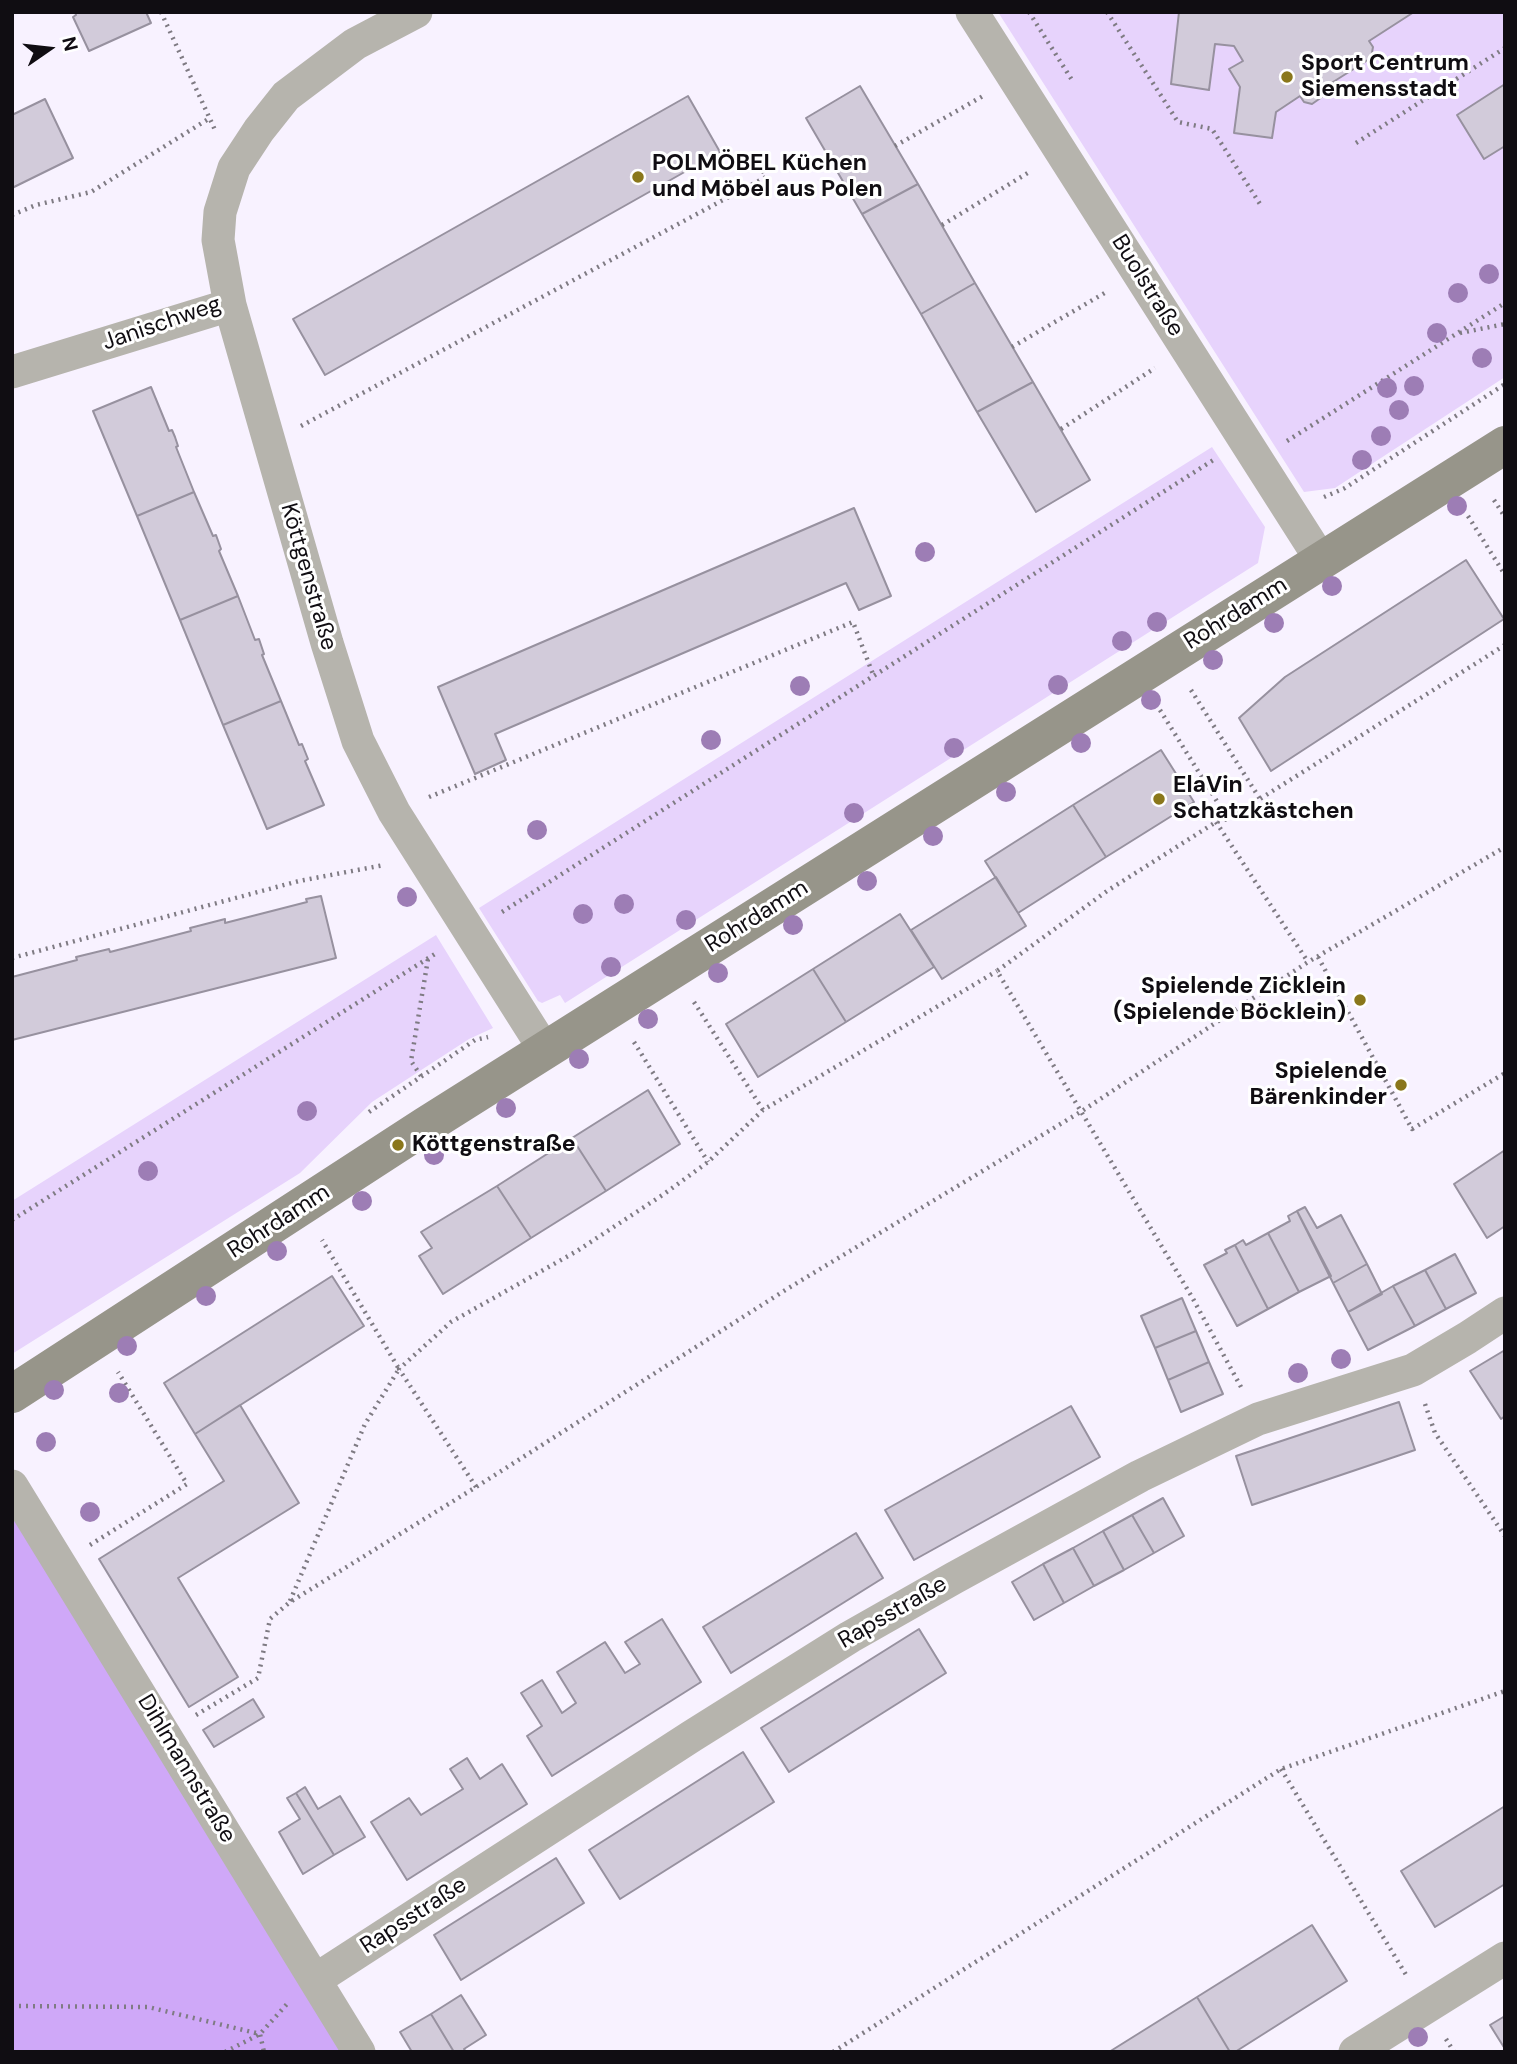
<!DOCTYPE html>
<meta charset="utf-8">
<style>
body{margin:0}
#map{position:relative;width:1517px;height:2064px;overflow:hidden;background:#f8f2ff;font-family:"DM Sans",sans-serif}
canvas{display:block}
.frame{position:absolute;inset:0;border:14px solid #100d12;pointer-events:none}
.north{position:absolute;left:14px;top:14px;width:70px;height:70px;-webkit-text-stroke:5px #fff;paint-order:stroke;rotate:76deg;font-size:19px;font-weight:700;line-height:28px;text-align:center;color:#100d12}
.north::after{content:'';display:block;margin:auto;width:24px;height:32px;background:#100d12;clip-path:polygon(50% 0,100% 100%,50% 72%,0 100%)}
</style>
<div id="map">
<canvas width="1517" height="2064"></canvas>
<div class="frame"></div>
<div class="north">N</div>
</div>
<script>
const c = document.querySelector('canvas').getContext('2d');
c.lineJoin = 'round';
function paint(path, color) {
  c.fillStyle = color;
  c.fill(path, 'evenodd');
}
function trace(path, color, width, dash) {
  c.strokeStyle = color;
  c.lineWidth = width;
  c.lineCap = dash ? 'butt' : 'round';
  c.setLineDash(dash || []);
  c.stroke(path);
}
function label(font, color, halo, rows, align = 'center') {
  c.font = font + ' "DM Sans",sans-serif';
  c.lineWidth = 6;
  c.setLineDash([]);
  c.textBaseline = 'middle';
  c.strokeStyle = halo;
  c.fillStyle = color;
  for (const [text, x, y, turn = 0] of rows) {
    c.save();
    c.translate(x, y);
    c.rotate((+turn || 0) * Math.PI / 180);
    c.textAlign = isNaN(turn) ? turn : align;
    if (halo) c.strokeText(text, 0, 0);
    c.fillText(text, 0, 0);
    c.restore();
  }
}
const green = new Path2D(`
 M 998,12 L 1505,12 L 1505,377 L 1335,488 L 1304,492 Z
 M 1212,447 L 1265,527 L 1258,563 L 565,1003 L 560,995 L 542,1003 L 538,1001 L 479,908 Z
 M 436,935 L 493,1028 L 469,1039 L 372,1102 L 300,1173 L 12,1354 L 12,1201 Z`);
const forest = new Path2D(`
 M 12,1504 L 345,2052 L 12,2052 Z`);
const building = new Path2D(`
 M 75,12 L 146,12 L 151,23 L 89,51 L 73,17 L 76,15 Z
 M 1179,12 L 1414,12 L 1369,41 L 1373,47 L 1371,58 L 1322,89 L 1322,97 L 1312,104 L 1304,102 L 1300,96 L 1276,112 L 1272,138 L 1234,133 L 1240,87 L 1229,69 L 1243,61 L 1234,46 L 1215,44 L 1209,90 L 1171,84 Z
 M 1505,84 L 1505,146 L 1484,159 L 1457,115 Z
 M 860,86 L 918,184 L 862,214 L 806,118 Z
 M 688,96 L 720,152 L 325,375 L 293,319 Z
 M 45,99 L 73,158 L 12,188 L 12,115 Z
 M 918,184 L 975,283 L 921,314 L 862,214 Z
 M 975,283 L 1033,382 L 977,412 L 921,314 Z
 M 1033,382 L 1090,480 L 1036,512 L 977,412 Z
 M 151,387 L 169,431 L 172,430 L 175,437 L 178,446 L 176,447 L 194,492 L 137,516 L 93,411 Z
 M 194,492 L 213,536 L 216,535 L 221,549 L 219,551 L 238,596 L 180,620 L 137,516 Z
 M 854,508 L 891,596 L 859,610 L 846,583 L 495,734 L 506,760 L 475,774 L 438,687 Z
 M 1466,560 L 1504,619 L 1271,771 L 1239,718 L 1285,677 Z
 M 238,596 L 255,640 L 259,639 L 264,654 L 262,655 L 281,701 L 223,725 L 180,620 Z
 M 281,701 L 299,745 L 302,744 L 308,759 L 305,761 L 324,805 L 267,829 L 223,725 Z
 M 1161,750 L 1194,802 L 1106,857 L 1073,805 Z
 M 1073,805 L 1106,857 L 1018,913 L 985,861 Z
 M 996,877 L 1026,926 L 942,979 L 911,930 Z
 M 321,896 L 336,958 L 12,1040 L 12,977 L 77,960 L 76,957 L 109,949 L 110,952 L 191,931 L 190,928 L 225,919 L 225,923 L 307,902 L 306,899 Z
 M 900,914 L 934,967 L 846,1022 L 813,969 Z
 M 813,969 L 846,1022 L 758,1077 L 726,1024 Z
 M 648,1090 L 680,1144 L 606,1191 L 572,1138 Z
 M 572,1138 L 606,1191 L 531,1238 L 497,1186 Z
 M 1505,1150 L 1505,1226 L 1487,1238 L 1454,1184 Z
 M 497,1186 L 531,1238 L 443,1294 L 419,1256 L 432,1248 L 421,1232 Z
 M 1305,1207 L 1317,1228 L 1341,1215 L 1367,1264 L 1333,1283 L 1297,1211 Z
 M 1297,1211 L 1331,1276 L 1299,1292 L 1268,1233 L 1290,1221 L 1288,1216 Z
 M 1268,1233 L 1299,1292 L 1268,1309 L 1235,1245 L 1243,1240 L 1246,1245 Z
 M 1235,1245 L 1268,1309 L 1237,1326 L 1204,1265 L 1227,1253 L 1225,1250 Z
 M 1455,1254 L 1476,1293 L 1446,1309 L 1425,1270 Z
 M 1367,1264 L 1382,1294 L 1348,1312 L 1333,1283 Z
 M 1425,1270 L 1446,1309 L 1415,1326 L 1393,1286 Z
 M 332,1276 L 364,1326 L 195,1434 L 164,1383 Z
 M 1393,1286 L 1415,1326 L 1368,1350 L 1348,1312 Z
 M 1182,1298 L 1196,1331 L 1155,1348 L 1141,1316 Z
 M 1196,1331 L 1209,1362 L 1168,1380 L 1155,1348 Z
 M 1505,1350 L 1505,1416 L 1501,1419 L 1470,1371 Z
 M 1209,1362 L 1223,1394 L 1181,1412 L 1168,1380 Z
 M 1399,1402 L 1415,1450 L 1252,1505 L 1236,1456 Z
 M 240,1405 L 299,1503 L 178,1578 L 238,1677 L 189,1707 L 99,1559 L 224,1481 L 195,1434 Z
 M 1071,1406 L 1100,1457 L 914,1560 L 885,1510 Z
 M 1163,1498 L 1184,1536 L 1154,1553 L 1132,1515 Z
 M 1132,1515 L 1154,1553 L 1124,1570 L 1103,1531 Z
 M 1103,1531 L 1124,1570 L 1094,1586 L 1073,1548 Z
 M 856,1533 L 883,1578 L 731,1673 L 703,1627 Z
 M 1073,1548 L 1094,1586 L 1064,1603 L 1043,1564 Z
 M 1043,1564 L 1064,1603 L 1034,1620 L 1012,1582 Z
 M 662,1619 L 701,1682 L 552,1776 L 527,1736 L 542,1726 L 521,1693 L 542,1680 L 562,1713 L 576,1703 L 557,1672 L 605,1642 L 625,1673 L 640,1664 L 625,1642 Z
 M 919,1629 L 946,1673 L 789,1772 L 761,1728 Z
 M 253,1699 L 264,1717 L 214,1747 L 203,1730 Z
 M 743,1752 L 774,1802 L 620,1899 L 589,1850 Z
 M 467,1758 L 480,1779 L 502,1764 L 527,1804 L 407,1880 L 371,1822 L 409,1798 L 421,1815 L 463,1789 L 450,1769 Z
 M 305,1787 L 318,1809 L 340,1796 L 365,1837 L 334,1855 L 296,1793 Z
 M 296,1793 L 334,1855 L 303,1874 L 279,1832 L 300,1819 L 287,1798 Z
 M 1505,1806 L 1505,1884 L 1435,1927 L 1401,1871 Z
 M 556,1858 L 584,1903 L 461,1980 L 434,1935 Z
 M 1312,1925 L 1347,1981 L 1235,2052 L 1230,2052 L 1197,1997 Z
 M 461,1995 L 486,2035 L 464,2049 L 466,2052 L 454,2052 L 431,2014 Z
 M 1197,1997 L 1230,2052 L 1109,2052 Z
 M 431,2014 L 454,2052 L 412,2052 L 400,2032 Z
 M 1505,2016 L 1505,2049 L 1490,2025 Z`);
const path = new Path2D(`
 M 161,12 L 215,130
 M 1029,12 L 1072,80
 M 1107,12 L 1178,122 L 1212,129 L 1260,204
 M 1356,143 L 1505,48
 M 895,146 L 983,96
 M 12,215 L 36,205 L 91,192 L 210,118
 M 942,225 L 1031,171
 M 1460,333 L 1505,324
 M 1012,347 L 1108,291
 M 301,426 L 766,177 L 758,161
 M 1061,429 L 1155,368
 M 1287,441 L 1505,303
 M 1324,497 L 1345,488 L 1505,384
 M 1494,500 L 1505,517
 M 1468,516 L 1505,575
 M 1191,690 L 1260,799
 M 1160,710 L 1228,819
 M 429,797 L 853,622 L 874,677
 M 1216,822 L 1308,962
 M 502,912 L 1215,459
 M 1318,957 L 1412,1129 L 1505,1073
 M 12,958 L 299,881 L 384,865
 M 694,1002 L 763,1110
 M 634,1042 L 708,1162
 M 421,1076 L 411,1061 L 428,959
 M 369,1112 L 475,1040 L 488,1037
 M 12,1220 L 438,952
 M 1241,1387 L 1192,1297 L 997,971 L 1107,891 L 1216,822 L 1228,819 L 1505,645
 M 1425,1404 L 1435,1433 L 1505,1536
 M 476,1487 L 399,1369 L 451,1322 L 577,1251 L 664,1194 L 708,1162 L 763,1110 L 997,971
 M 90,1545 L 187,1484 L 118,1372
 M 290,1601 L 365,1424 L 399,1369 L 322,1240
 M 196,1715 L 258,1678 L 270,1619 L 290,1602 L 476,1487 L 787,1289 L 1082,1111 L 1308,962 L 1505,847
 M 1281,1769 L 1408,1978
 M 12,2006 L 148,2007 L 260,2034 L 264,2052
 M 1446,2039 L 1454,2052
 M 225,2052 L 260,2034 L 287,2004
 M 833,2052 L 1281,1769 L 1505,1691`);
const street = new Path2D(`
 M 416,12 L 355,44 L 286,96 L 259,130 L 234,168 L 220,212 L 218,240 L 230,305 L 327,643 L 358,741 L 394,812 L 546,1052
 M 972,12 L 1321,560
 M 12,372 L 230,305
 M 12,1486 L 359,2052
 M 315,1980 L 692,1736 L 850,1637 L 954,1578 L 1140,1476 L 1258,1419 L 1413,1370 L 1467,1338 L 1505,1313
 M 1355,2052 L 1505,1958`);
const secondary = new Path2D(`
 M 12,1394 L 425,1126 L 1505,445`);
const trees = [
 [1489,274],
 [1458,293],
 [1437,333],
 [1482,358],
 [1414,386],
 [1387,388],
 [1399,410],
 [1381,436],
 [1362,460],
 [1457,506],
 [925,552],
 [1332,586],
 [1157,622],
 [1274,623],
 [1122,641],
 [1213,660],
 [1058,685],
 [800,686],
 [1151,700],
 [711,740],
 [1081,743],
 [954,748],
 [1006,792],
 [854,813],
 [537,830],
 [933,836],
 [867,881],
 [407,897],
 [624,904],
 [583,914],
 [686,920],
 [793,925],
 [611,967],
 [718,973],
 [648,1019],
 [579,1059],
 [506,1108],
 [307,1111],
 [434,1155],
 [148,1171],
 [362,1201],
 [277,1251],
 [206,1296],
 [127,1346],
 [1341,1359],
 [1298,1373],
 [54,1390],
 [119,1393],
 [46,1442],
 [90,1512],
 [1418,2037]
];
const markers = [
 [1287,77,7,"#8a771b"],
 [638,177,7,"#8a771b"],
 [1159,799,7,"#8a771b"],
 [1360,1000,7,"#8a771b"],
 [1401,1085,7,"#8a771b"],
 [398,1145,7,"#8a771b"]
];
const poiNames = [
 ["Sport Centrum",1301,64],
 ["Siemensstadt",1301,90],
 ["POLMÖBEL Küchen",652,164],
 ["und Möbel aus Polen",652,190],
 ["ElaVin",1173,786],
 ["Schatzkästchen",1173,812],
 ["Spielende Zicklein",1346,987,"right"],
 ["(Spielende Böcklein)",1346,1013,"right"],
 ["Spielende",1387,1072,"right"],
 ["Bärenkinder",1387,1098,"right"],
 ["Köttgenstraße",412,1145]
];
const streetNames = [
 ["Buolstraße",1147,286,58],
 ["Janischweg",162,324,-19],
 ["Köttgenstraße",308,577,74],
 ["Rohrdamm",1236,614,-32],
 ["Rohrdamm",757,917,-32],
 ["Rohrdamm",279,1222,-33],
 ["Rapsstraße",893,1613,-30],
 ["Dihlmannstraße",186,1769,59],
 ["Rapsstraße",414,1916,-33]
];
paint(green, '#e7d3fc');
paint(forest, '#cfa8f8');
paint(building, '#d2cbda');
trace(building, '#97919f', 2);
trace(path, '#7f7b83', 4.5, [2, 5]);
trace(street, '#b6b4ad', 33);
trace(secondary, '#97958a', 38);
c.fillStyle = '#9d7db5';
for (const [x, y] of trees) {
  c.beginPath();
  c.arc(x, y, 10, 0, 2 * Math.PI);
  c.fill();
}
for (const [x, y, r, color] of markers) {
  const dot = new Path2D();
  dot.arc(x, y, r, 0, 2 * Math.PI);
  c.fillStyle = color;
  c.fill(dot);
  trace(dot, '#fff', 2.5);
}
label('bold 23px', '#100d12', '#fff', poiNames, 'left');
label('23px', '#100d12', '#fff', streetNames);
</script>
